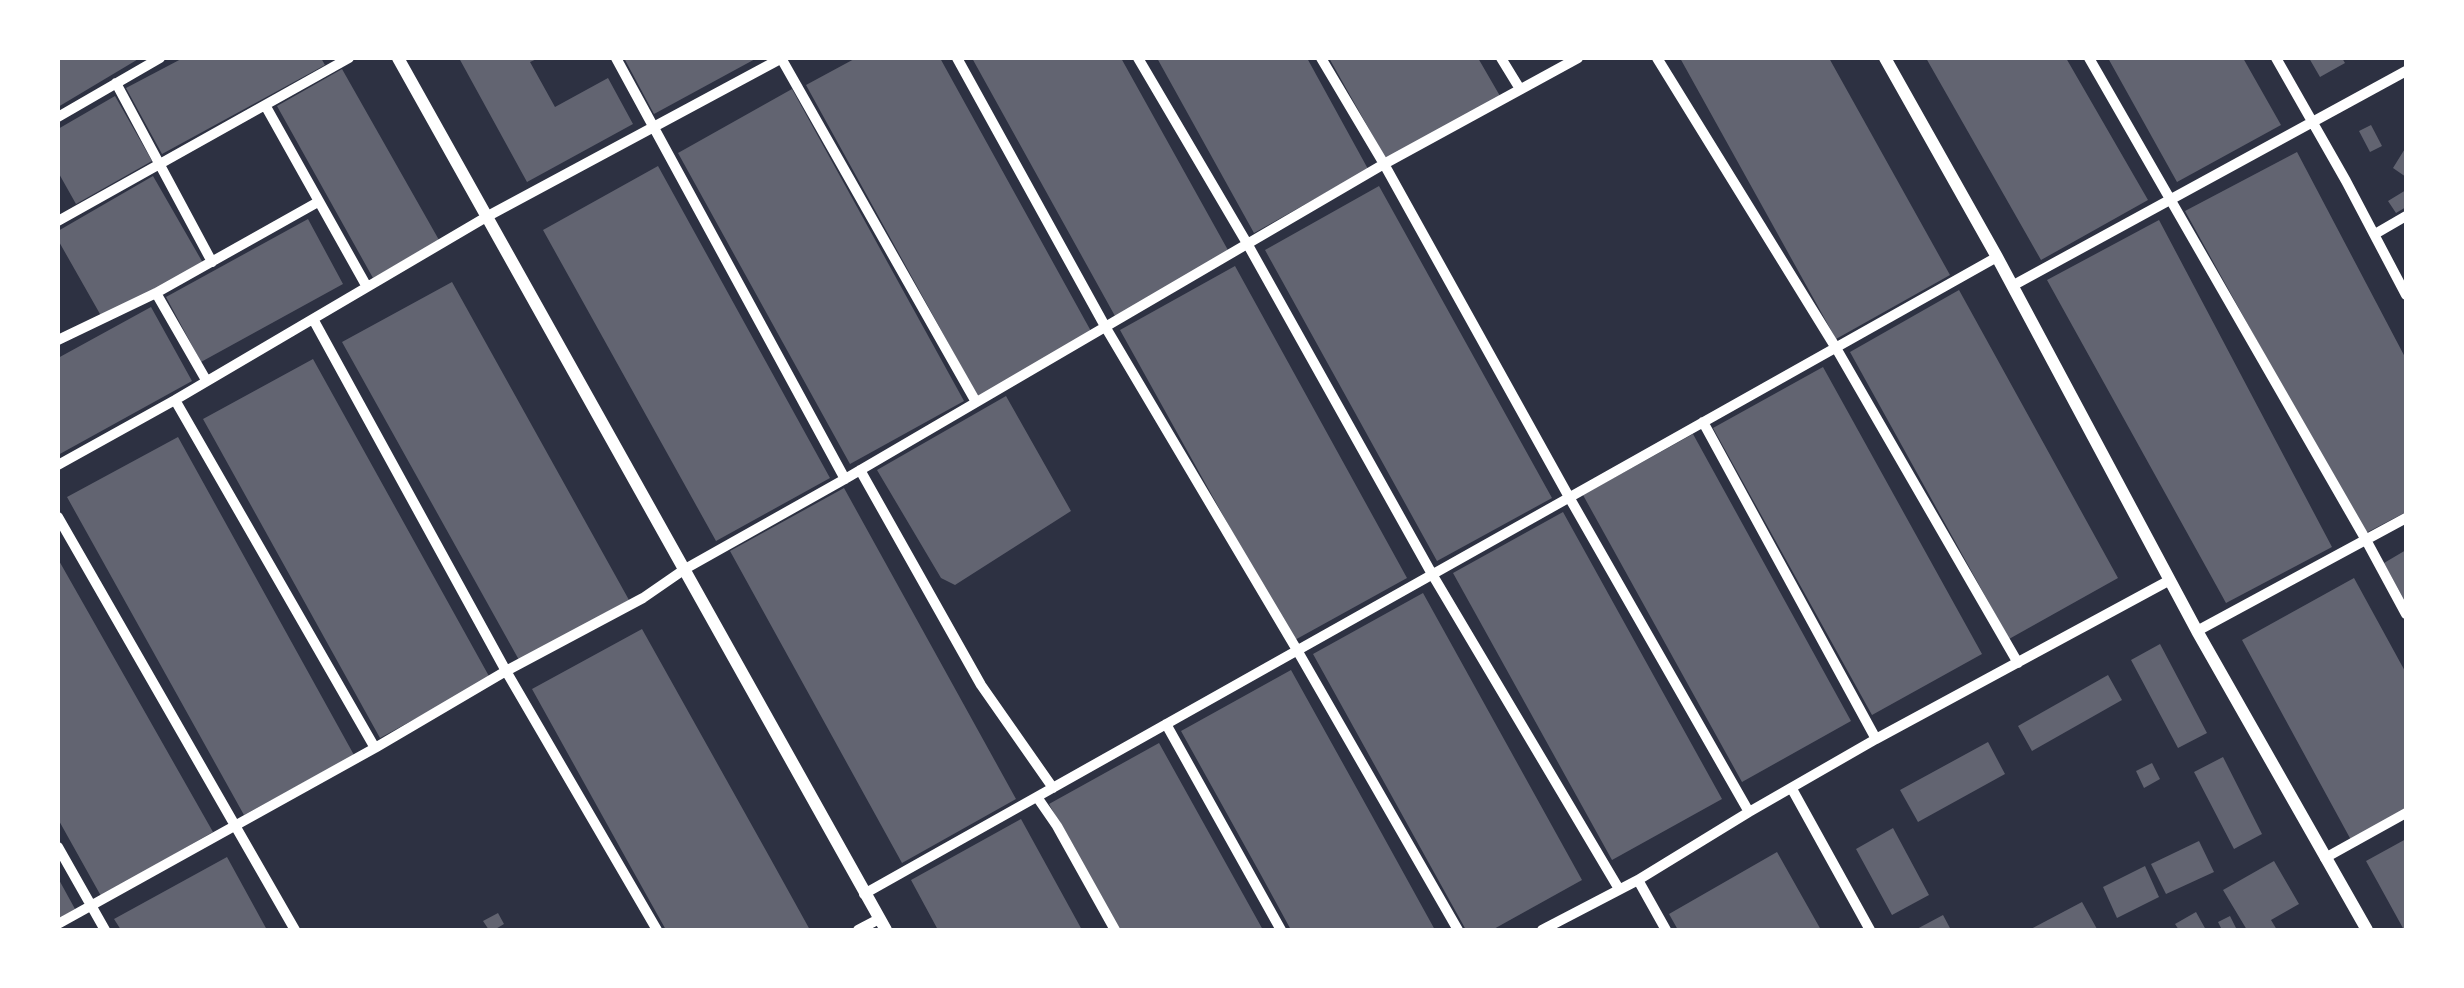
<!DOCTYPE html>
<style>
body{margin:0}
#map{position:relative;width:2464px;height:988px;overflow:hidden;background:#2d3142;font-family:Jost,sans-serif}
canvas{display:block}
.frame{position:absolute;inset:0;border:60px solid #fff;pointer-events:none}
</style>
<div id="map">
<canvas width="2464" height="988"></canvas>
<div class="frame"></div>
</div>
<script>
const c = document.querySelector('canvas').getContext('2d');
c.lineJoin = 'round';
function paint(path, color) {
  c.fillStyle = color;
  c.fill(path, 'evenodd');
}
function trace(path, color, width, dash) {
  c.strokeStyle = color;
  c.lineWidth = width;
  c.lineCap = dash ? 'butt' : 'round';
  c.setLineDash(dash || []);
  c.stroke(path);
}
const building = new Path2D(`
 M 58,58 L 140,58 L 58,107 Z
 M 183,58 L 321,58 L 325,65 L 162,154 L 126,88 Z
 M 459,58 L 539,58 L 530,62 L 555,107 L 608,78 L 633,124 L 527,182 Z
 M 624,58 L 757,58 L 654,114 Z
 M 856,58 L 940,58 L 1092,333 L 978,397 L 806,85 Z
 M 972,58 L 1121,58 L 1229,252 L 1115,316 Z
 M 1157,58 L 1307,58 L 1368,169 L 1254,233 Z
 M 1329,58 L 1478,58 L 1500,96 L 1386,159 Z
 M 1680,58 L 1829,58 L 1950,275 L 1836,339 Z
 M 1926,58 L 2066,58 L 2148,200 L 2041,260 Z
 M 2108,58 L 2243,58 L 2281,125 L 2177,182 Z
 M 2309,58 L 2342,58 L 2345,63 L 2320,77 Z
 M 342,69 L 439,240 L 373,278 L 277,106 Z
 M 792,89 L 964,401 L 850,464 L 678,153 Z
 M 115,96 L 152,161 L 76,204 L 58,172 L 58,129 Z
 M 2371,125 L 2382,146 L 2370,152 L 2359,131 Z
 M 2406,147 L 2406,177 L 2393,168 Z
 M 2297,152 L 2406,359 L 2406,512 L 2364,534 L 2185,211 Z
 M 658,166 L 830,478 L 716,541 L 543,230 Z
 M 153,176 L 203,263 L 104,321 L 58,240 L 58,231 Z
 M 1379,186 L 1552,498 L 1437,561 L 1265,250 Z
 M 2406,190 L 2406,207 L 2396,213 L 2388,201 Z
 M 308,219 L 343,284 L 201,362 L 166,297 Z
 M 2159,220 L 2332,547 L 2226,603 L 2047,280 Z
 M 1235,266 L 1407,578 L 1293,641 L 1120,330 Z
 M 452,282 L 629,600 L 519,660 L 342,342 Z
 M 1959,290 L 2118,578 L 2009,639 L 1850,352 Z
 M 151,307 L 192,381 L 58,455 L 58,358 Z
 M 313,359 L 490,678 L 380,738 L 203,419 Z
 M 1823,367 L 1982,654 L 1872,715 L 1713,428 Z
 M 1006,396 L 1071,511 L 955,585 L 941,578 L 877,470 Z
 M 1693,434 L 1851,721 L 1742,782 L 1583,495 Z
 M 178,437 L 354,755 L 244,815 L 67,497 Z
 M 844,488 L 1016,799 L 902,863 L 730,551 Z
 M 1563,512 L 1722,799 L 1612,860 L 1453,573 Z
 M 2406,550 L 2406,603 L 2384,563 Z
 M 58,559 L 213,832 L 101,896 L 58,819 Z
 M 2354,578 L 2406,673 L 2406,810 L 2351,840 L 2242,640 Z
 M 1423,593 L 1582,880 L 1492,930 L 1466,930 L 1313,654 Z
 M 642,629 L 769,856 L 810,930 L 666,930 L 633,871 L 532,689 Z
 M 2160,644 L 2207,733 L 2178,748 L 2131,660 Z
 M 1291,670 L 1371,814 L 1435,930 L 1291,930 L 1261,875 L 1181,731 Z
 M 2108,675 L 2122,700 L 2032,751 L 2018,726 Z
 M 1988,742 L 2005,774 L 1918,822 L 1900,790 Z
 M 1159,743 L 1263,930 L 1119,930 L 1049,804 Z
 M 2223,757 L 2262,834 L 2234,849 L 2194,772 Z
 M 2152,763 L 2160,779 L 2144,788 L 2136,771 Z
 M 1021,819 L 1082,930 L 938,930 L 911,880 Z
 M 1893,828 L 1929,895 L 1892,915 L 1856,849 Z
 M 2406,839 L 2406,930 L 2404,930 L 2366,861 Z
 M 2199,841 L 2214,872 L 2166,894 L 2151,864 Z
 M 1777,852 L 1821,930 L 1678,930 L 1669,914 Z
 M 227,857 L 267,930 L 121,930 L 114,919 Z
 M 2274,861 L 2299,904 L 2271,920 L 2277,930 L 2247,930 L 2223,890 Z
 M 2145,866 L 2159,897 L 2117,918 L 2103,887 Z
 M 58,878 L 75,909 L 58,919 Z
 M 2082,902 L 2097,929 L 2029,930 Z
 M 2196,912 L 2206,930 L 2179,930 L 2175,924 Z
 M 498,913 L 504,924 L 494,930 L 489,930 L 483,921 Z
 M 1943,915 L 1951,930 L 1915,930 Z
 M 2230,916 L 2237,930 L 2222,930 L 2218,922 Z`);
const minor = new Path2D(`
 M 616,58 L 845,479
 M 781,58 L 976,402
 M 957,58 L 1106,328 L 1297,650 L 1458,930
 M 1138,58 L 1248,245 L 1432,574 L 1619,889
 M 1321,58 L 1384,164 L 1569,497 L 1749,812
 M 1501,58 L 1520,89
 M 1657,58 L 1836,348 L 2018,663
 M 2089,58 L 2366,540 L 2406,614
 M 2276,58 L 2346,181 L 2406,295
 M 116,83 L 212,262
 M 265,105 L 367,287
 M 58,117 L 160,58
 M 58,221 L 349,58
 M 2375,234 L 2406,216
 M 2012,286 L 2406,71
 M 156,293 L 206,380
 M 313,319 L 506,671 L 657,930
 M 58,340 L 156,293 L 318,202
 M 175,400 L 375,748
 M 1703,422 L 1876,739
 M 58,465 L 175,400 L 488,216 L 782,58
 M 860,470 L 981,685 L 1053,788
 M 58,517 L 295,930
 M 2197,631 L 2406,518
 M 1166,724 L 1281,930
 M 1792,789 L 1870,930
 M 1037,797 L 1057,826 L 1115,930
 M 58,847 L 105,930
 M 2325,858 L 2406,813
 M 1638,880 L 1666,930
 M 864,894 L 1997,257
 M 58,924 L 375,748 L 506,671 L 643,598 L 685,569 L 845,479 L 1384,164 L 1578,58
 M 858,930 L 879,919
 M 1542,930 L 1638,880 L 1749,812 L 1876,739 L 2170,580`);
const tertiary = new Path2D(`
 M 398,58 L 886,930
 M 1885,58 L 1997,257 L 2197,631 L 2367,930`);
paint(building, '#626471');
trace(minor, '#fff', 10);
trace(tertiary, '#fff', 12);
</script>
